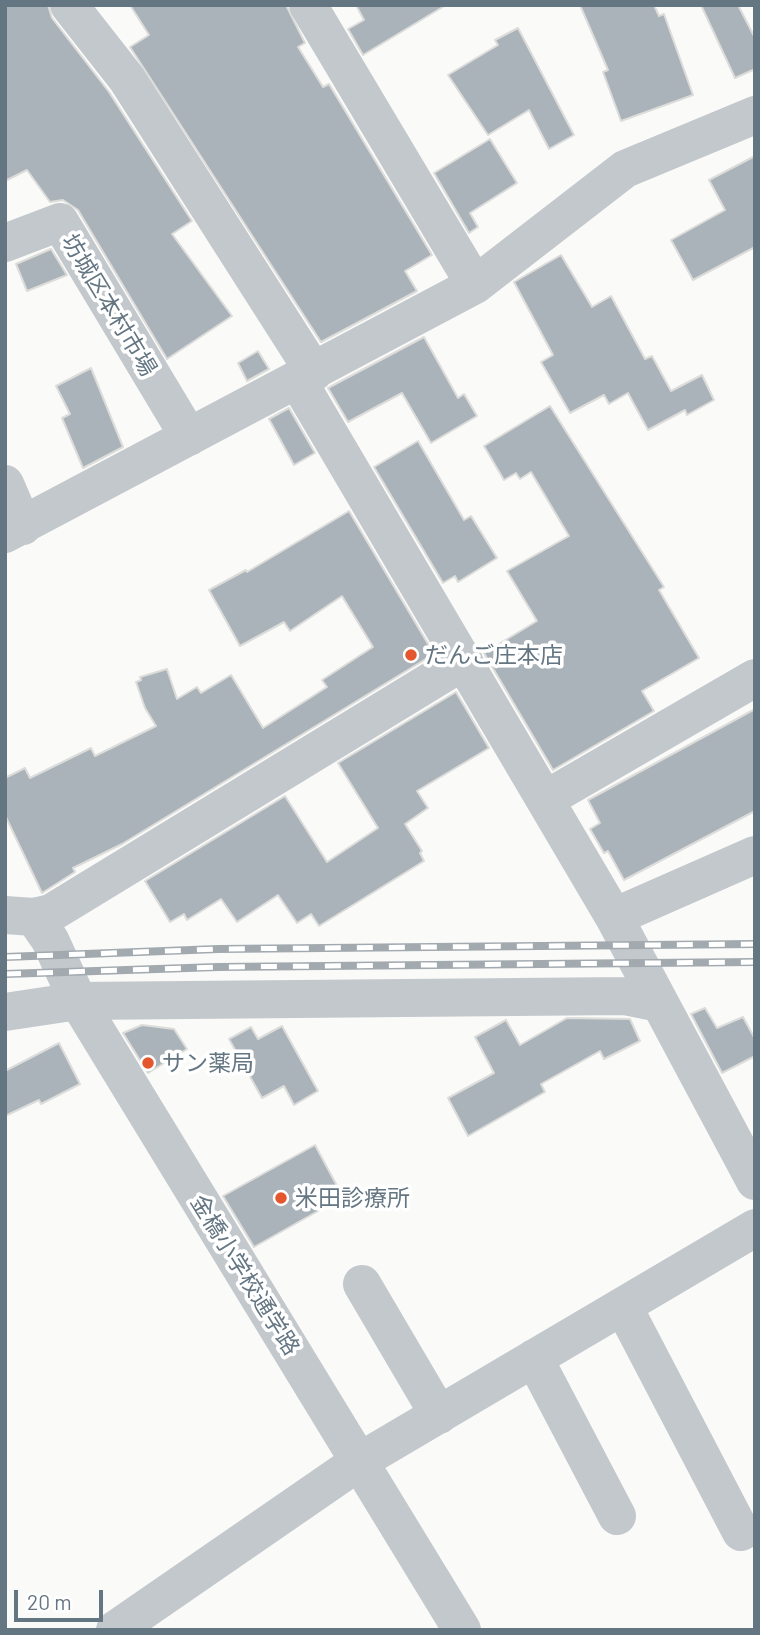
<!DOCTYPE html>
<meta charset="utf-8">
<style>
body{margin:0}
#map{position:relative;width:760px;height:1635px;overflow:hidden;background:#fafaf8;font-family:Barlow,sans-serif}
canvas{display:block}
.frame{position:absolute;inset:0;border:7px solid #657683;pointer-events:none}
.scale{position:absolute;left:14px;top:1590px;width:89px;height:32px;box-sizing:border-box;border:4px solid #657683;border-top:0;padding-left:9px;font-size:21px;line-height:24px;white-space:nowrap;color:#657683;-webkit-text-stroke:5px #fff;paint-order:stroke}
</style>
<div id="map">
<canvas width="760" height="1635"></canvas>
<div class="frame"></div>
<div class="scale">20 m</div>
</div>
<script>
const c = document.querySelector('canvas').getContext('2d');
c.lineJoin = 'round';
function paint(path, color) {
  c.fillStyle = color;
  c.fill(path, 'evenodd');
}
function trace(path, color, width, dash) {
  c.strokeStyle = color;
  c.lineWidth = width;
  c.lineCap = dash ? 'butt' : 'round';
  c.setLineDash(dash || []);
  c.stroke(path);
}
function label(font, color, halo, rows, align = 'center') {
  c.font = font + ' Barlow,"Noto Sans JP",sans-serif';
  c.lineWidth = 7;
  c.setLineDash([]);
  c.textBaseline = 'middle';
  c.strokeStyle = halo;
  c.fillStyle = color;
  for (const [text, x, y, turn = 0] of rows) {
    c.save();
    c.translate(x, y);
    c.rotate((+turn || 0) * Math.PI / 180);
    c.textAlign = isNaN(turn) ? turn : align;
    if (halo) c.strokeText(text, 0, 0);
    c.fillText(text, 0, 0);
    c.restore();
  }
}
const building = new Path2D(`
 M 5,5 L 48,5 L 52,18 L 109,92 L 192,221 L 172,234 L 232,316 L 167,359 L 78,210 L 63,200 L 50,202 L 27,170 L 5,181 Z
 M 130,5 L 286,5 L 305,43 L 298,47 L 323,87 L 329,84 L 432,255 L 405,271 L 417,291 L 321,342 L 130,47 L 149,35 Z
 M 356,5 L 446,5 L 363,55 L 348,29 L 364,20 Z
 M 580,5 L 654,5 L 659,16 L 664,14 L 693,95 L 621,121 L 603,72 L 608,70 Z
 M 701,5 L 738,5 L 755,38 L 755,69 L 735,78 Z
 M 518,28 L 574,135 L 549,149 L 529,110 L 488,135 L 448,75 L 498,45 L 495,40 Z
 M 490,139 L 517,183 L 470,213 L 478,227 L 469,233 L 434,173 Z
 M 755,156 L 755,247 L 693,280 L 671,240 L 725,210 L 709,180 Z
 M 51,249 L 67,275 L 27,291 L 16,264 Z
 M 561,255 L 592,307 L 611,296 L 645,359 L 652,356 L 671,391 L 702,375 L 714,400 L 687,415 L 685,410 L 648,430 L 628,393 L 609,404 L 604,395 L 570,413 L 541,362 L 553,355 L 514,282 Z
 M 424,337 L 458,398 L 464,394 L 477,416 L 431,443 L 402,393 L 348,422 L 328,388 Z
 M 258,351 L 269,369 L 247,381 L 238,363 Z
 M 91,368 L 123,447 L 83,468 L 62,418 L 70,414 L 56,386 Z
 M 550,406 L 664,587 L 659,590 L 699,658 L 642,691 L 654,711 L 553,770 L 484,653 L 537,621 L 507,571 L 569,536 L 531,472 L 520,479 L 516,473 L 504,480 L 484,446 Z
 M 289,408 L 315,453 L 294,465 L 269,419 Z
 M 418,441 L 464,520 L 471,516 L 497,558 L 458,582 L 455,576 L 443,583 L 374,467 Z
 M 349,511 L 434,654 L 122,844 L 73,868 L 75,872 L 42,893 L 5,815 L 5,778 L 25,768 L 30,778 L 91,748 L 95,756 L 156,726 L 145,708 L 136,682 L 141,680 L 140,677 L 167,669 L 177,699 L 197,687 L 201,693 L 231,675 L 263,728 L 327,687 L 322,680 L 373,647 L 342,596 L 290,631 L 284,622 L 240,646 L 209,590 L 246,570 L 247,572 Z
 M 456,692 L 489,748 L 417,791 L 428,808 L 405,824 L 422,851 L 420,853 L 424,861 L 319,926 L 311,914 L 297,923 L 278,895 L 237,922 L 221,899 L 187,920 L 184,914 L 170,922 L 145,881 L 285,796 L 327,862 L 378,828 L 338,763 Z
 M 755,709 L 755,811 L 624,880 L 608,851 L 604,853 L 590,829 L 600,823 L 588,800 Z
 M 705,1008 L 717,1028 L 743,1017 L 755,1039 L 755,1056 L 722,1073 L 691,1014 Z
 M 567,1018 L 630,1019 L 640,1041 L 604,1059 L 600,1051 L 541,1084 L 545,1092 L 468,1136 L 448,1098 L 494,1073 L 475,1037 L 506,1020 L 520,1045 Z
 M 142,1025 L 174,1029 L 187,1049 L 148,1073 L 123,1033 Z
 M 282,1026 L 318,1091 L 294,1105 L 284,1086 L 262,1098 L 229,1039 L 251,1027 L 258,1039 Z
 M 59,1043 L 80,1084 L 41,1104 L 39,1100 L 5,1116 L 5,1071 Z
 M 315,1145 L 343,1197 L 254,1247 L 223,1196 Z`);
const minor = new Path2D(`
 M 69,5 L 127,79 L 314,372
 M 308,5 L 475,285
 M 5,243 L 60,222 L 189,437
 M 298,381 L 614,917 L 755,1181
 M 5,484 L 23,526
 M 5,534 L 475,285 L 625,169 L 755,115
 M 546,799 L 755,678
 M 5,915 L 34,917 L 51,913 L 464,661
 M 34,917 L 50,940 L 78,1001 L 462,1630
 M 614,917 L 755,855
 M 5,1012 L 78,1001 L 625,996 L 660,1003
 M 362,1284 L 439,1415
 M 623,1306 L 741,1532
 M 534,1358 L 617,1516
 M 115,1630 L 360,1461 L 755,1228`);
const rail = new Path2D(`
 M 5,957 L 218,949 L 755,944
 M 5,974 L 218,967 L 755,962`);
const markers = [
 [411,655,7,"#e4572e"],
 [148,1063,7,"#e4572e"],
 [281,1198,7,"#e4572e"]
];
const streetNames = [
 ["坊城区本村市場",109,305,59],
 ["金橋小学校通学路",245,1275,58]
];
const poiNames = [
 ["だんご庄本店",425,655],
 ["サン薬局",162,1063],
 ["米田診療所",295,1198]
];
paint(building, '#aab3b9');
trace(building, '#dcdcda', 2);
trace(minor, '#c3c8cc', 38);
trace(rail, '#a2aab0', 8);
trace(rail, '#fff', 5, [16]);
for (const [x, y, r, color] of markers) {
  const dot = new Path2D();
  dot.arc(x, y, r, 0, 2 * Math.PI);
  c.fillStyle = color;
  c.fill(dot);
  trace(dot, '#fff', 2.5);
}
label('23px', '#657683', '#fff', streetNames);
label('23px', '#657683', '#fff', poiNames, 'left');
</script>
